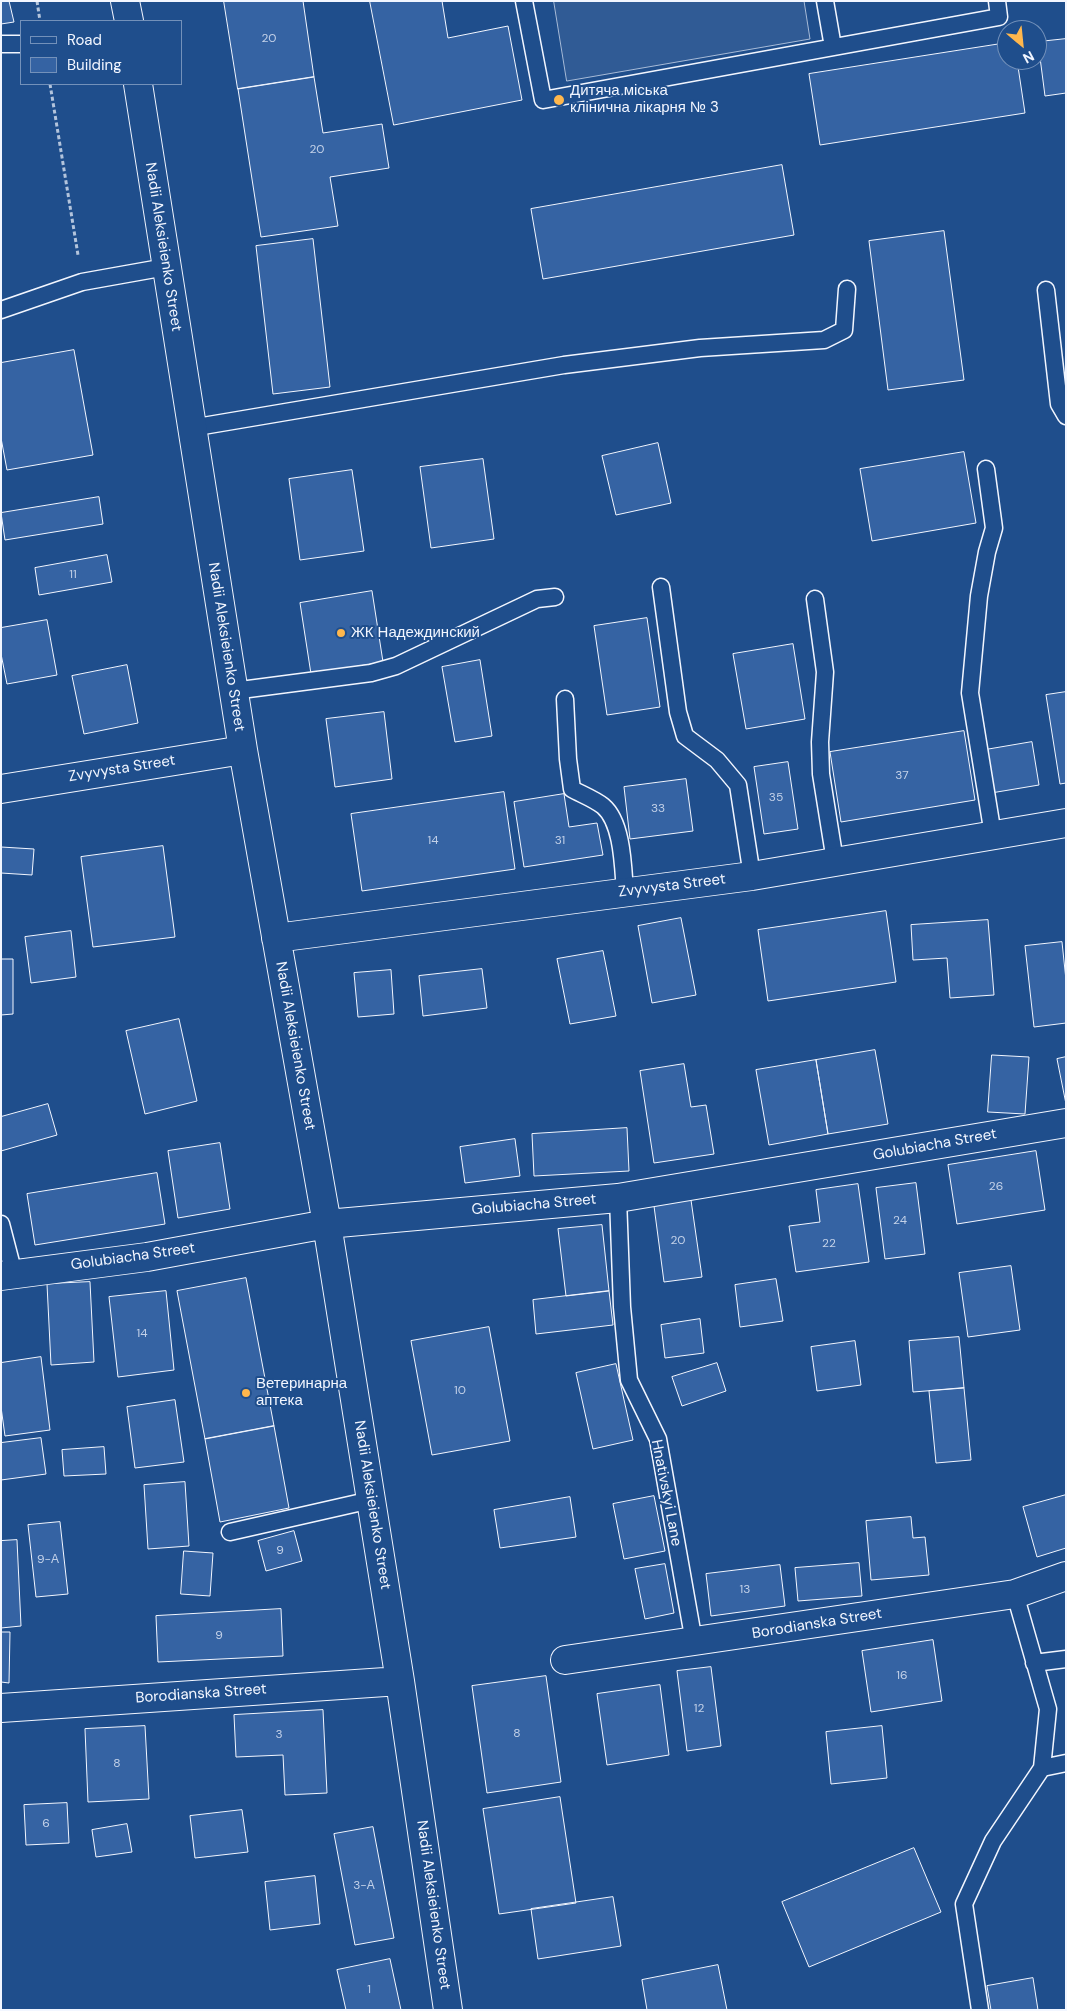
<!DOCTYPE html>
<meta charset="utf-8">
<style>
body{margin:0}
#map{position:relative;width:1067px;height:2011px;overflow:hidden;background:#1f4e8c;font-family:"DM Sans",sans-serif}
canvas{display:block}
.frame{position:absolute;inset:0;border:2px solid #f2f6ff;pointer-events:none}
.legend{position:absolute;left:20px;top:20px;width:162px;height:65px;box-sizing:border-box;background:#1f4e8c;border:1px solid #7391ba;margin:0;padding:6px 9px;list-style:none;font-size:15px;color:#f2f6ff}
.legend li{display:flex;align-items:center;gap:10px;height:25px}
.legend b{width:25px;border:1px solid #7391ba}
.north{position:absolute;left:997px;top:20px;width:50px;height:50px;box-sizing:border-box;background:#1f4e8c;border:1px solid #7391ba;border-radius:50%;rotate:152deg;font-size:14px;font-weight:700;line-height:20px;text-align:center;color:#f2f6ff}
.north::after{content:'';display:block;margin:auto;width:18px;height:22px;background:#ffb74d;clip-path:polygon(50% 0,100% 100%,50% 72%,0 100%)}
</style>
<div id="map">
<canvas width="1067" height="2011"></canvas>
<div class="frame"></div>
<ul class="legend">
<li><b style="height:6px;background:#1f4e8c"></b>Road</li>
<li><b style="height:14px;background:#3563a3"></b>Building</li>
</ul>
<div class="north">N</div>
</div>
<script>
const c = document.querySelector('canvas').getContext('2d');
c.lineJoin = 'round';
function paint(path, color) {
  c.fillStyle = color;
  c.fill(path, 'evenodd');
}
function trace(path, color, width, dash) {
  c.strokeStyle = color;
  c.lineWidth = width;
  c.lineCap = dash ? 'butt' : 'round';
  c.setLineDash(dash || []);
  c.stroke(path);
}
function label(font, color, halo, rows, align = 'center') {
  c.font = font + ' "DM Sans",sans-serif';
  c.lineWidth = 4;
  c.setLineDash([]);
  c.textBaseline = 'middle';
  c.strokeStyle = halo;
  c.fillStyle = color;
  for (const [text, x, y, turn = 0] of rows) {
    c.save();
    c.translate(x, y);
    c.rotate((+turn || 0) * Math.PI / 180);
    c.textAlign = isNaN(turn) ? turn : align;
    if (halo) c.strokeText(text, 0, 0);
    c.fillText(text, 0, 0);
    c.restore();
  }
}
const built = new Path2D(`
 M 554,1 L 804,1 L 810,39 L 567,81 Z`);
const building = new Path2D(`
 M 1,1 L 9,1 L 14,22 L 1,24 Z
 M 224,1 L 303,1 L 314,77 L 238,89 Z
 M 370,1 L 442,1 L 448,38 L 508,26 L 522,100 L 394,125 Z
 M 1066,39 L 1066,93 L 1045,96 L 1038,42 Z
 M 1007,43 L 1007,60 L 1017,60 L 1025,113 L 820,145 L 809,74 Z
 M 314,77 L 323,133 L 382,124 L 389,168 L 330,177 L 338,226 L 261,237 L 238,89 Z
 M 782,165 L 794,235 L 543,279 L 531,209 Z
 M 944,231 L 964,380 L 888,390 L 869,241 Z
 M 313,239 L 330,387 L 273,394 L 256,246 Z
 M 74,350 L 93,455 L 7,470 L 1,438 L 1,363 Z
 M 658,443 L 671,503 L 616,515 L 602,456 Z
 M 964,452 L 976,523 L 872,541 L 860,469 Z
 M 483,459 L 494,539 L 431,548 L 420,467 Z
 M 352,470 L 364,551 L 300,560 L 289,479 Z
 M 99,497 L 103,524 L 5,540 L 1,513 Z
 M 107,555 L 112,582 L 39,595 L 35,568 Z
 M 372,591 L 383,662 L 311,674 L 300,603 Z
 M 647,618 L 660,707 L 607,715 L 594,626 Z
 M 47,620 L 57,675 L 7,684 L 1,654 L 1,628 Z
 M 793,644 L 805,719 L 746,729 L 733,654 Z
 M 480,660 L 492,736 L 455,742 L 442,667 Z
 M 127,665 L 138,723 L 84,734 L 72,676 Z
 M 1066,692 L 1066,783 L 1060,784 L 1046,695 Z
 M 384,712 L 392,779 L 335,787 L 326,719 Z
 M 964,731 L 975,800 L 841,822 L 830,752 Z
 M 1032,742 L 1039,785 L 991,793 L 985,750 Z
 M 788,762 L 798,829 L 764,834 L 754,767 Z
 M 686,779 L 693,831 L 630,839 L 624,787 Z
 M 504,792 L 515,869 L 362,891 L 351,814 Z
 M 564,794 L 569,827 L 597,823 L 603,855 L 524,867 L 514,802 Z
 M 163,846 L 175,937 L 93,947 L 81,857 Z
 M 1,847 L 34,849 L 32,875 L 1,873 Z
 M 886,911 L 896,982 L 768,1001 L 758,930 Z
 M 681,918 L 696,995 L 652,1003 L 638,926 Z
 M 988,920 L 994,995 L 950,998 L 947,958 L 913,960 L 911,925 Z
 M 71,931 L 76,977 L 31,983 L 25,937 Z
 M 1062,942 L 1066,980 L 1066,1023 L 1034,1027 L 1025,946 Z
 M 603,951 L 616,1016 L 570,1024 L 557,959 Z
 M 1,959 L 13,959 L 13,1014 L 1,1015 Z
 M 482,969 L 487,1008 L 423,1016 L 419,976 Z
 M 391,970 L 394,1014 L 358,1017 L 354,973 Z
 M 179,1019 L 197,1101 L 145,1114 L 126,1031 Z
 M 875,1050 L 888,1124 L 828,1134 L 816,1060 Z
 M 992,1055 L 1029,1057 L 1025,1114 L 988,1112 Z
 M 1066,1057 L 1066,1104 L 1057,1059 Z
 M 816,1060 L 828,1134 L 769,1145 L 756,1070 Z
 M 684,1064 L 691,1107 L 706,1105 L 714,1154 L 654,1163 L 640,1071 Z
 M 48,1104 L 57,1135 L 1,1151 L 1,1117 Z
 M 627,1128 L 629,1171 L 534,1176 L 532,1134 Z
 M 515,1139 L 520,1176 L 465,1183 L 460,1147 Z
 M 220,1143 L 230,1209 L 178,1218 L 168,1151 Z
 M 1036,1151 L 1045,1210 L 957,1224 L 948,1165 Z
 M 157,1173 L 165,1224 L 35,1245 L 27,1194 Z
 M 916,1183 L 925,1254 L 885,1259 L 876,1188 Z
 M 858,1184 L 869,1262 L 796,1272 L 789,1226 L 820,1222 L 816,1190 Z
 M 691,1200 L 702,1277 L 664,1282 L 654,1206 Z
 M 602,1225 L 609,1291 L 566,1296 L 558,1229 Z
 M 1011,1266 L 1020,1330 L 968,1337 L 959,1273 Z
 M 246,1278 L 274,1426 L 205,1439 L 177,1291 Z
 M 776,1279 L 783,1321 L 740,1327 L 735,1285 Z
 M 90,1282 L 94,1362 L 51,1365 L 47,1284 Z
 M 166,1291 L 174,1370 L 118,1377 L 109,1297 Z
 M 609,1291 L 613,1325 L 536,1334 L 533,1300 Z
 M 700,1319 L 704,1353 L 665,1358 L 661,1325 Z
 M 489,1327 L 510,1441 L 432,1455 L 411,1341 Z
 M 959,1337 L 964,1388 L 913,1392 L 909,1341 Z
 M 855,1341 L 861,1385 L 817,1391 L 811,1347 Z
 M 41,1357 L 50,1430 L 5,1436 L 1,1407 L 1,1363 Z
 M 717,1363 L 726,1391 L 682,1406 L 672,1377 Z
 M 616,1364 L 633,1440 L 593,1449 L 576,1373 Z
 M 964,1388 L 971,1460 L 936,1463 L 929,1391 Z
 M 175,1400 L 184,1462 L 135,1468 L 127,1407 Z
 M 274,1426 L 289,1508 L 220,1522 L 205,1439 Z
 M 41,1438 L 46,1474 L 1,1480 L 1,1443 Z
 M 104,1447 L 106,1474 L 64,1476 L 62,1450 Z
 M 185,1482 L 189,1546 L 148,1549 L 144,1485 Z
 M 1066,1495 L 1066,1548 L 1037,1557 L 1023,1507 Z
 M 654,1496 L 665,1551 L 624,1559 L 613,1504 Z
 M 570,1497 L 576,1537 L 500,1548 L 494,1510 Z
 M 911,1517 L 913,1538 L 925,1537 L 929,1575 L 871,1580 L 866,1521 Z
 M 60,1522 L 68,1594 L 36,1597 L 28,1525 Z
 M 294,1531 L 302,1561 L 266,1571 L 258,1541 Z
 M 17,1540 L 21,1626 L 1,1628 L 1,1541 Z
 M 184,1551 L 213,1553 L 210,1596 L 181,1594 Z
 M 859,1563 L 862,1596 L 798,1601 L 795,1568 Z
 M 665,1564 L 674,1613 L 645,1619 L 635,1569 Z
 M 780,1565 L 785,1606 L 711,1616 L 706,1574 Z
 M 281,1609 L 283,1656 L 158,1662 L 156,1616 Z
 M 1,1632 L 10,1632 L 9,1683 L 1,1682 Z
 M 933,1640 L 942,1701 L 871,1712 L 862,1651 Z
 M 711,1667 L 721,1746 L 687,1751 L 677,1671 Z
 M 546,1676 L 561,1782 L 487,1793 L 472,1686 Z
 M 660,1685 L 669,1755 L 607,1765 L 597,1694 Z
 M 323,1710 L 327,1793 L 285,1795 L 283,1755 L 236,1757 L 234,1715 Z
 M 145,1726 L 149,1799 L 88,1802 L 85,1729 Z
 M 882,1726 L 887,1778 L 831,1784 L 826,1732 Z
 M 560,1797 L 576,1903 L 499,1914 L 483,1809 Z
 M 67,1803 L 69,1843 L 26,1845 L 24,1805 Z
 M 242,1810 L 248,1852 L 195,1858 L 190,1816 Z
 M 127,1824 L 132,1852 L 96,1857 L 92,1830 Z
 M 373,1827 L 394,1938 L 355,1945 L 334,1834 Z
 M 914,1848 L 941,1912 L 809,1967 L 782,1902 Z
 M 315,1876 L 320,1924 L 270,1930 L 265,1882 Z
 M 613,1897 L 621,1946 L 538,1959 L 531,1909 Z
 M 390,1959 L 401,2010 L 346,2010 L 337,1970 Z
 M 718,1965 L 727,2010 L 647,2010 L 642,1980 Z
 M 1033,1978 L 1038,2010 L 991,2010 L 987,1986 Z`);
const path = new Path2D(`
 M 37,1 L 40,21
 M 50,84 L 78,255`);
const lane = new Path2D(`
 M 524,1 L 543,100 L 999,17 L 997,1
 M 825,1 L 833,47
 M 1,44 L 21,44
 M 1046,290 L 1059,404 L 1066,416
 M 1,310 L 82,282 L 166,267
 M 191,428 L 564,365 L 700,348 L 824,340 L 844,330 L 847,289
 M 986,469 L 994,528 L 987,552 L 979,596 L 970,693 L 993,835
 M 661,587 L 678,712 L 685,736 L 717,760 L 738,785 L 752,876
 M 815,599 L 825,672 L 820,742 L 821,774 L 835,861
 M 233,691 L 371,673 L 396,666 L 537,599 L 555,597
 M 565,699 L 568,759 L 572,789 C 581,794 594,799 603,806 C 623,823 623,868 625,892
 M 618,1198 L 622,1307 L 629,1380 L 658,1439 L 694,1642
 M 1,1224 L 14,1274
 M 230,1532 L 371,1500
 M 1034,1663 L 1066,1659
 M 1042,1768 L 1066,1763
 M 980,2010 L 964,1904 L 993,1841 L 1042,1768 L 1048,1709 L 1015,1594`);
const street = new Path2D(`
 M 125,1 L 129,21
 M 138,84 L 243,750 L 327,1224 L 371,1500 L 400,1681 L 448,2010
 M 1,789 L 243,750
 M 276,938 L 752,876 L 1066,823
 M 1,1276 L 147,1257 L 327,1224 L 618,1198 L 1066,1123
 M 565,1660 L 1015,1594 L 1066,1576
 M 1,1708 L 400,1681`);
const markers = [
 [559,100,6,"#ffb74d"],
 [341,633,5,"#ffb74d"],
 [246,1393,5,"#ffb74d"]
];
const numberNames = [
 ["20",269,39],
 ["20",317,150],
 ["11",73,575],
 ["37",902,776],
 ["35",776,798],
 ["33",658,809],
 ["14",433,841],
 ["31",560,841],
 ["26",996,1187],
 ["24",900,1221],
 ["20",678,1241],
 ["22",829,1244],
 ["14",142,1334],
 ["10",460,1391],
 ["9",280,1551],
 ["9-А",48,1560],
 ["13",745,1590],
 ["9",219,1636],
 ["16",902,1676],
 ["12",699,1709],
 ["8",517,1734],
 ["3",279,1735],
 ["8",117,1764],
 ["6",46,1824],
 ["3-А",364,1886],
 ["1",369,1990]
];
const poiNames = [
 ["Дитяча міська",570,91],
 ["клінична лікарня № 3",570,108],
 ["ЖК Надеждинский",351,633],
 ["Ветеринарна",256,1384],
 ["аптека",256,1401]
];
const streetNames = [
 ["Nadii Aleksieienko Street",163,247,81],
 ["Nadii Aleksieienko Street",226,647,81],
 ["Zvyvysta Street",122,769,-9],
 ["Zvyvysta Street",672,886,-7],
 ["Nadii Aleksieienko Street",295,1046,80],
 ["Golubiacha Street",935,1145,-10],
 ["Golubiacha Street",534,1205,-5],
 ["Golubiacha Street",133,1257,-8],
 ["Hnativskyi Lane",666,1493,79],
 ["Nadii Aleksieienko Street",372,1505,81],
 ["Borodianska Street",817,1624,-9],
 ["Borodianska Street",201,1694,-4],
 ["Nadii Aleksieienko Street",433,1905,82]
];
paint(built, '#305b95');
trace(built, '#a8bbd7', 1);
paint(building, '#3563a3');
trace(building, '#f2f6ff', 1);
trace(lane, '#f2f6ff', 19);
trace(street, '#f2f6ff', 30);
trace(path, '#b3c4dc', 3, [4, 2.5]);
trace(lane, '#1f4e8c', 16);
trace(street, '#1f4e8c', 28);
for (const [x, y, r, color] of markers) {
  const dot = new Path2D();
  dot.arc(x, y, r, 0, 2 * Math.PI);
  c.fillStyle = color;
  c.fill(dot);
  trace(dot, '#1f4e8c', 2);
}
label('12px', '#c3d1e8', null, numberNames);
label('15px', '#f2f6ff', '#1f4e8c', poiNames, 'left');
label('15px', '#f2f6ff', '#1f4e8c', streetNames);
</script>
